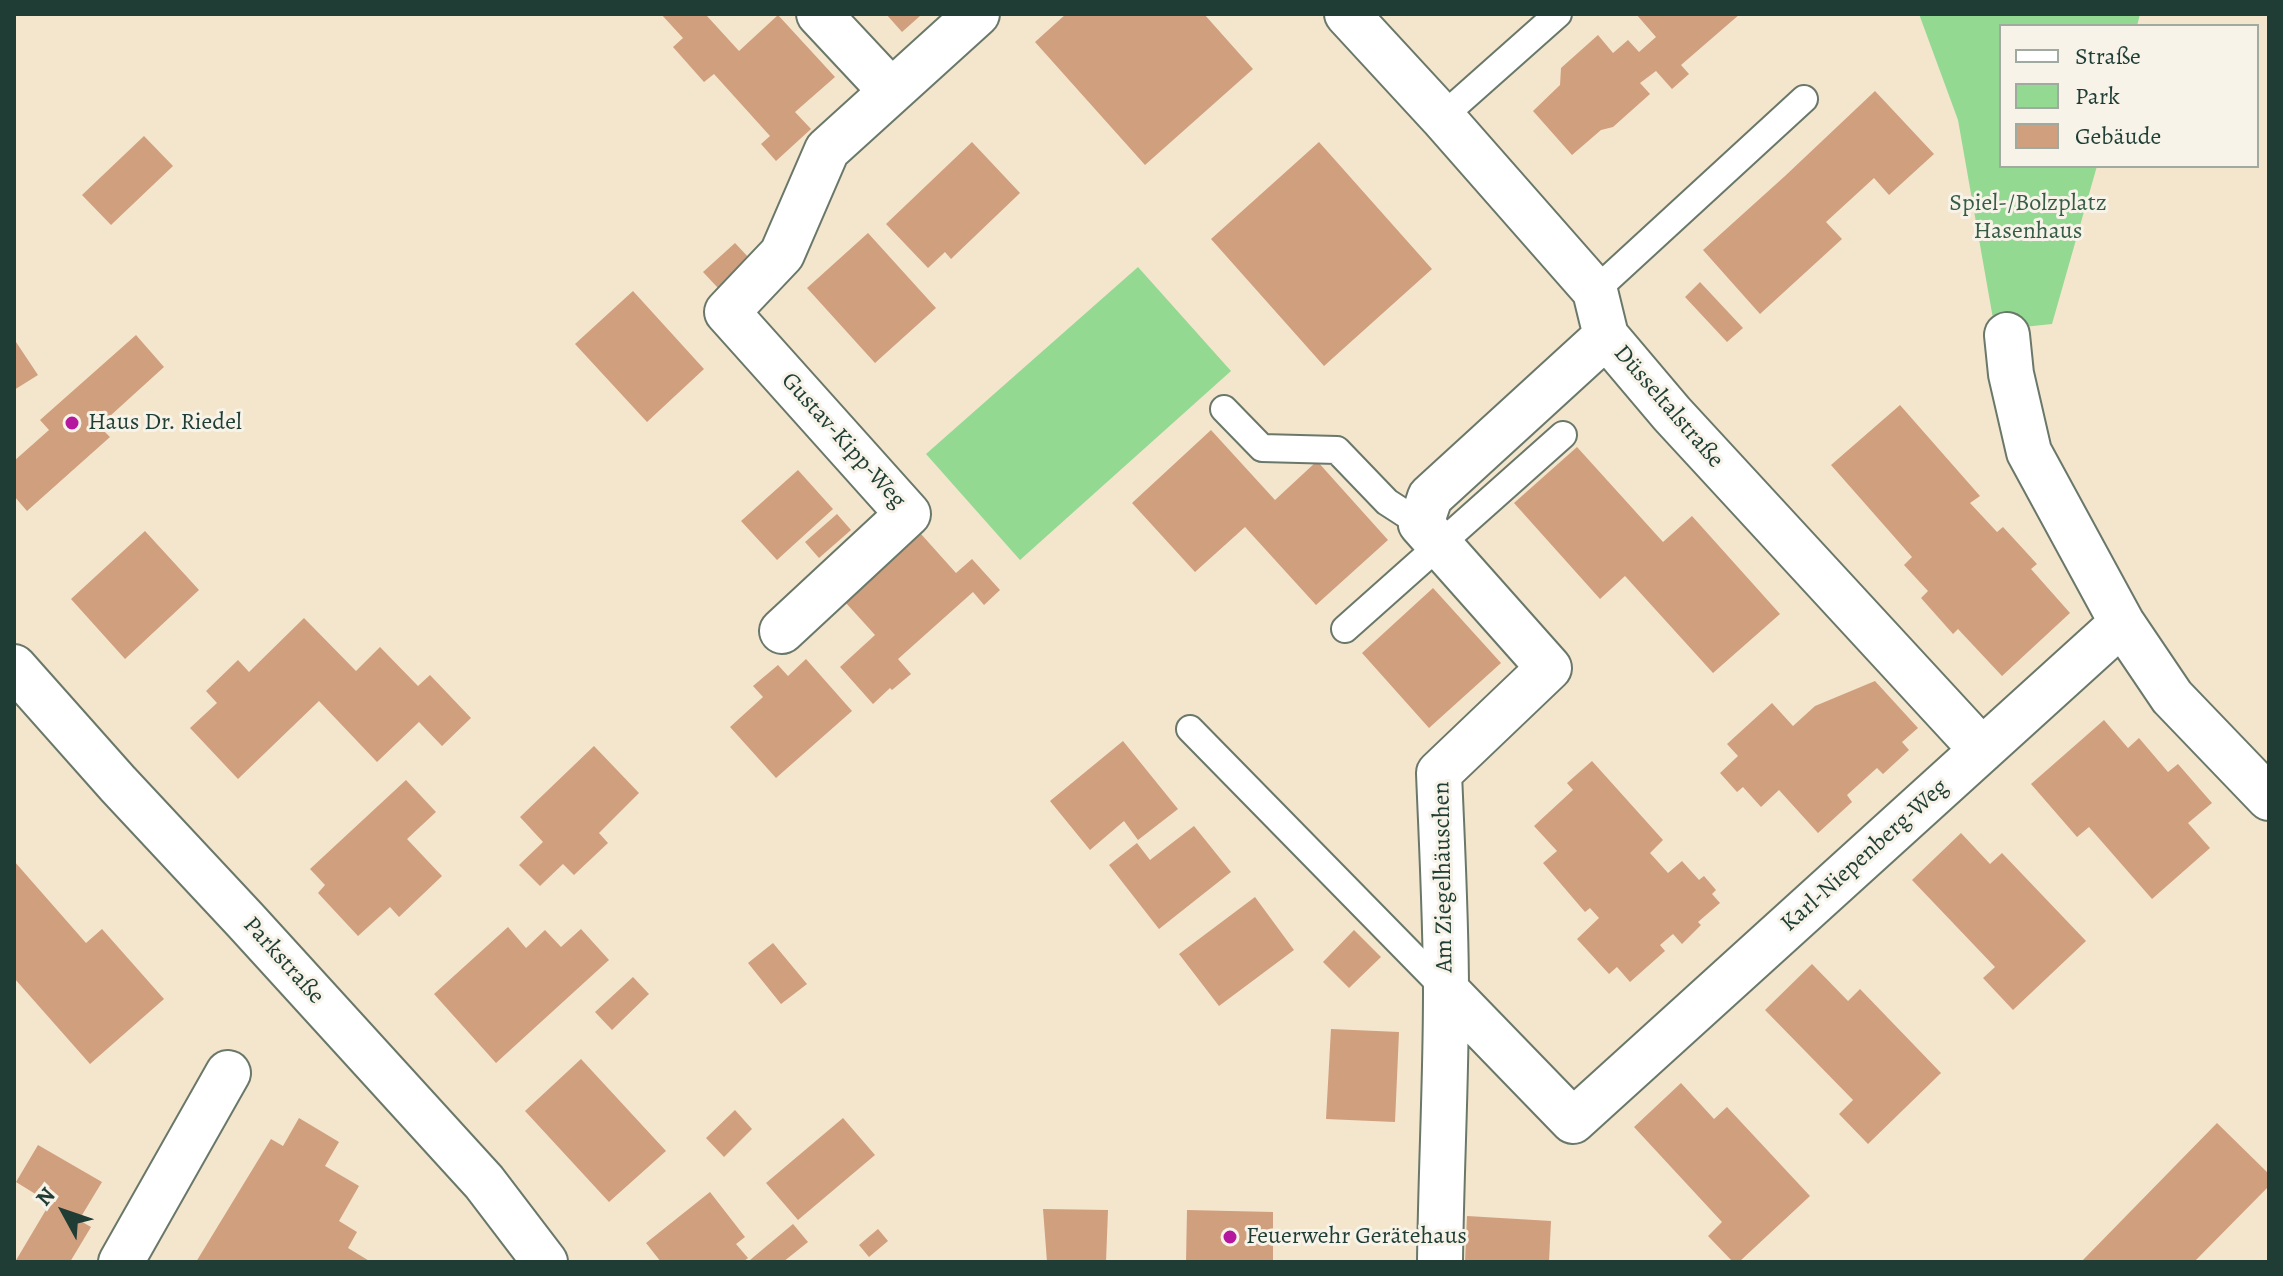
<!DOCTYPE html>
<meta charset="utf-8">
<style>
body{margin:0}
#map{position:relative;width:2283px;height:1276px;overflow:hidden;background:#f4e5cd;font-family:Alegreya,serif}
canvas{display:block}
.frame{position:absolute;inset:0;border:16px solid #1f3d34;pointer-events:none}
.legend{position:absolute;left:1999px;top:24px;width:260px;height:144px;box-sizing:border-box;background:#f7f3e8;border:2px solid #a1aaa0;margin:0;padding:10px 14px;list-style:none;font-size:24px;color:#1f3d34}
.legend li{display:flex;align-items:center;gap:16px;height:40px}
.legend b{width:40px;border:2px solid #a1aaa0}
.north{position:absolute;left:24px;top:1172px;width:80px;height:80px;-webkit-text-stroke:6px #f7f3e8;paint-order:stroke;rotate:310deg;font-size:22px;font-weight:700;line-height:32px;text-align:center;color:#1f3d34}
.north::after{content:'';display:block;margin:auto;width:28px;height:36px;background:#1f3d34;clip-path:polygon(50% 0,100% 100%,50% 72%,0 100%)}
</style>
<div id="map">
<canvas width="2283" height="1276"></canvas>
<div class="frame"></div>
<ul class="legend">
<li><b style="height:10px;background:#fff"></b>Straße</li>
<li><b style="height:22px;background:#94d992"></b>Park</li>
<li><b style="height:22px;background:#d09f7e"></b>Gebäude</li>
</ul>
<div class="north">N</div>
</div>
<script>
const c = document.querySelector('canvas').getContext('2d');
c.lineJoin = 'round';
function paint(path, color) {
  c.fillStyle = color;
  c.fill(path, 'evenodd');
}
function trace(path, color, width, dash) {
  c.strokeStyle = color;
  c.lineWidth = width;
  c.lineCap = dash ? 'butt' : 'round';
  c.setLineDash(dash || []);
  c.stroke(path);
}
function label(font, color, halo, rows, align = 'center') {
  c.font = font + ' Alegreya,serif';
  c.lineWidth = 6;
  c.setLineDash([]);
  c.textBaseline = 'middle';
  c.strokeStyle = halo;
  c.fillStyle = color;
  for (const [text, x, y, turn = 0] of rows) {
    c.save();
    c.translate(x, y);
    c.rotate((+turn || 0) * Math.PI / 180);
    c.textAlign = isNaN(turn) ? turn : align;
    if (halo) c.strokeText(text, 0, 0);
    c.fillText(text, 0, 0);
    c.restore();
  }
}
const green = new Path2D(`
 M 1919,14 L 2140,14 L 2137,26 L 2001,26 L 2001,166 L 2097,166 L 2052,324 L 1995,330 L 1958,120 Z
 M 1138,267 L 1231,371 L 1020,560 L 926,454 Z`);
const building = new Path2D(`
 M 661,14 L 709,14 L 707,16 L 739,51 L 778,15 L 835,77 L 795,112 L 811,129 L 776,161 L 761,144 L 770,136 L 714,74 L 704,82 L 673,47 L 683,38 Z
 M 886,14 L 918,14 L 920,16 L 902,32 Z
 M 1066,14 L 1204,14 L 1253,69 L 1145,165 L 1035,42 Z
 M 1636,14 L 1740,14 L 1681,65 L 1689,74 L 1672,89 L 1656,71 L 1640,83 L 1650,94 L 1613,127 L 1601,130 L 1572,155 L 1533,111 L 1560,85 L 1561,68 L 1598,35 L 1613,53 L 1628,40 L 1639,52 L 1656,37 Z
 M 1875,91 L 1934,154 L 1889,195 L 1874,178 L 1826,222 L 1842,239 L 1760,314 L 1703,250 L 1785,176 Z
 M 144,136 L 173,166 L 111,225 L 82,195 Z
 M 972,142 L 1020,193 L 951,259 L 945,252 L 928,268 L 886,224 Z
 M 1319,142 L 1432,269 L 1324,366 L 1211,239 Z
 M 868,233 L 936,308 L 875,363 L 807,288 Z
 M 735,243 L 750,259 L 718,288 L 703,272 Z
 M 1700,282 L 1743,328 L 1727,342 L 1685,297 Z
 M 633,291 L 704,369 L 647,422 L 575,344 Z
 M 136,335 L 164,367 L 99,426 L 110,437 L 27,511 L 14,496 L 14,461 L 49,430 L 40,420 Z
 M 14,339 L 38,375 L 14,390 Z
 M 1900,405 L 1980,496 L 1970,503 L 1997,532 L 2003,527 L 2037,564 L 2031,569 L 2070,613 L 2002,676 L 1958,629 L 1953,634 L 1921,598 L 1928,591 L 1904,565 L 1912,557 L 1831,465 Z
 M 1211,430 L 1275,500 L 1317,461 L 1388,540 L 1316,605 L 1245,527 L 1195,572 L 1132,503 Z
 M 1577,447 L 1663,542 L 1692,516 L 1780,614 L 1713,673 L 1625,576 L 1600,599 L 1514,503 Z
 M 798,470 L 833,509 L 777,560 L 741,521 Z
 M 837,514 L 851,530 L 819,558 L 805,542 Z
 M 145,531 L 199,590 L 125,659 L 71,599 Z
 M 921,534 L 956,573 L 972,559 L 1000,590 L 984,605 L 973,592 L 898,659 L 911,674 L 892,690 L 890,688 L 873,704 L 840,667 L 875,635 L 846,603 Z
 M 1433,588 L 1501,663 L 1429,728 L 1362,653 Z
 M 304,618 L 356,671 L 380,647 L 418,686 L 430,675 L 471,718 L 442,746 L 419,722 L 377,762 L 319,701 L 238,779 L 190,728 L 217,703 L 206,691 L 238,660 L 249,672 Z
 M 806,659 L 852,711 L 776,778 L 730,727 L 763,697 L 753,686 L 778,665 L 788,676 Z
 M 1875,681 L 1918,728 L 1902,742 L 1909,750 L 1883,774 L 1877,768 L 1847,795 L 1852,802 L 1818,833 L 1779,790 L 1761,807 L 1743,787 L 1737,792 L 1720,773 L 1738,756 L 1727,744 L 1772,703 L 1793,726 L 1815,706 Z
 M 2104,720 L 2128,748 L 2139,738 L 2168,772 L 2178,764 L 2212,803 L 2188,823 L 2210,848 L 2152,899 L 2089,827 L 2077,837 L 2031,784 Z
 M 1123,741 L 1178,809 L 1138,840 L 1124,821 L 1090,850 L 1050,801 Z
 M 594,746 L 639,793 L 599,833 L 608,843 L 574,875 L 563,864 L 540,886 L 519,865 L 543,842 L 520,817 Z
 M 1592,761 L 1663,840 L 1650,853 L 1668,873 L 1682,861 L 1699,880 L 1704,876 L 1716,890 L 1712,894 L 1720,903 L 1698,922 L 1701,925 L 1682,944 L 1673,934 L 1660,945 L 1665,951 L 1630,982 L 1617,967 L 1609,974 L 1577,939 L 1599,918 L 1590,908 L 1585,912 L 1543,863 L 1557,851 L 1534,826 L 1573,790 L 1567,783 Z
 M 406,780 L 436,812 L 407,839 L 442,876 L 399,917 L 390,907 L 358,936 L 318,893 L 325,885 L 310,869 Z
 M 1194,826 L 1231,872 L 1159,929 L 1109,865 L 1137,843 L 1150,860 Z
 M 1961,833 L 1990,864 L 2002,853 L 2086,941 L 2013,1010 L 1983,978 L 1995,967 L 1912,880 Z
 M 14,861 L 86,943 L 102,929 L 164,999 L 90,1064 L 14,978 Z
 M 1255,897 L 1294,950 L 1219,1006 L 1179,954 Z
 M 508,927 L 526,948 L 545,930 L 561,947 L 581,929 L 609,960 L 496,1063 L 434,994 Z
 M 1354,930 L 1381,957 L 1349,988 L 1323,962 Z
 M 773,943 L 807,984 L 781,1004 L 748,963 Z
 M 1812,964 L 1848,1001 L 1860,989 L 1941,1073 L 1868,1144 L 1839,1114 L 1853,1100 L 1765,1010 Z
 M 633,977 L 649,994 L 612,1030 L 595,1012 Z
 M 1331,1029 L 1399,1032 L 1395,1122 L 1326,1119 Z
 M 581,1059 L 666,1151 L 609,1202 L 525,1111 Z
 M 1681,1083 L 1714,1119 L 1727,1107 L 1810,1196 L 1739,1262 L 1733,1262 L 1708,1236 L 1722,1222 L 1634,1127 Z
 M 735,1110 L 752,1129 L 724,1157 L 706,1138 Z
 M 299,1118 L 339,1142 L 325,1166 L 359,1186 L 339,1221 L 357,1232 L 348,1248 L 371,1262 L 196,1262 L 271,1139 L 283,1146 Z
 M 843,1118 L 875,1155 L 798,1220 L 766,1183 Z
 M 2217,1123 L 2269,1174 L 2269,1186 L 2194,1262 L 2081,1262 Z
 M 38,1145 L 102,1182 L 79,1220 L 91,1227 L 70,1262 L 15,1262 L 50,1203 L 16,1182 Z
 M 710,1192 L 745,1237 L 736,1244 L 748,1258 L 743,1262 L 661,1262 L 646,1243 Z
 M 1043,1209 L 1108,1210 L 1106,1262 L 1047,1262 Z
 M 1187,1210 L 1273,1212 L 1273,1262 L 1186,1262 Z
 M 1467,1216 L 1551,1221 L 1549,1262 L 1465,1262 Z
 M 793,1224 L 808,1242 L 783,1262 L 752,1262 L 750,1260 Z
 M 878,1229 L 888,1241 L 869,1257 L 859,1245 Z`);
const service = new Path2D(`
 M 1442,117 L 1558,14
 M 1595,291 L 1804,99
 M 1224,409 L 1262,448 L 1337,450 L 1387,502 L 1421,524
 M 1345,629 L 1563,435
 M 1190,729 L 1446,990`);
const minor = new Path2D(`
 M 819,14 L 891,91
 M 1347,14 L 1442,117 L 1595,291 L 1606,336 L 1672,414 L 1982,750
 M 2007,335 L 2011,374 L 2029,452 L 2122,623 L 2172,697 L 2269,798
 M 782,631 L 908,514 L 727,312 L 782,254 L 827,150 L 977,14
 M 14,667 L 118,784 L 246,921 L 484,1182 L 545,1262
 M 1446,990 L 1573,1121 L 2122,623
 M 121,1262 L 228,1073
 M 1440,1262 C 1441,1172 1446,1083 1446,993 C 1446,920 1442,847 1439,773 L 1549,668 L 1421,524 L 1430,497 L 1606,336`);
const markers = [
 [72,423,8,"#b5179e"],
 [1230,1237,8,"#b5179e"]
];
const parkNames = [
 ["Spiel-/Bolzplatz",2028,204],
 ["Hasenhaus",2028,232]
];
const streetNames = [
 ["Düsseltalstraße",1668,407,49],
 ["Gustav-Kipp-Weg",843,441,48],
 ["Karl-Niepenberg-Weg",1865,856,-42],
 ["Am Ziegelhäuschen",1444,877,-91],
 ["Parkstraße",283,961,48]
];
const poiNames = [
 ["Haus Dr. Riedel",88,423],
 ["Feuerwehr Gerätehaus",1246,1237]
];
paint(green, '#94d992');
paint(building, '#d09f7e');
trace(service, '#6a786a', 30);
trace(minor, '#6a786a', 48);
trace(service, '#fff', 26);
trace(minor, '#fff', 44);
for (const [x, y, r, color] of markers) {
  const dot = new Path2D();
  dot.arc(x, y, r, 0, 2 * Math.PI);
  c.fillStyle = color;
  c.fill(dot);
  trace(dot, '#f7f3e8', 3);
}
label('24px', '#365c47', '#f7f3e8', parkNames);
label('24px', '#1f3d34', '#f7f3e8', streetNames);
label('24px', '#1f3d34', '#f7f3e8', poiNames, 'left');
</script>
